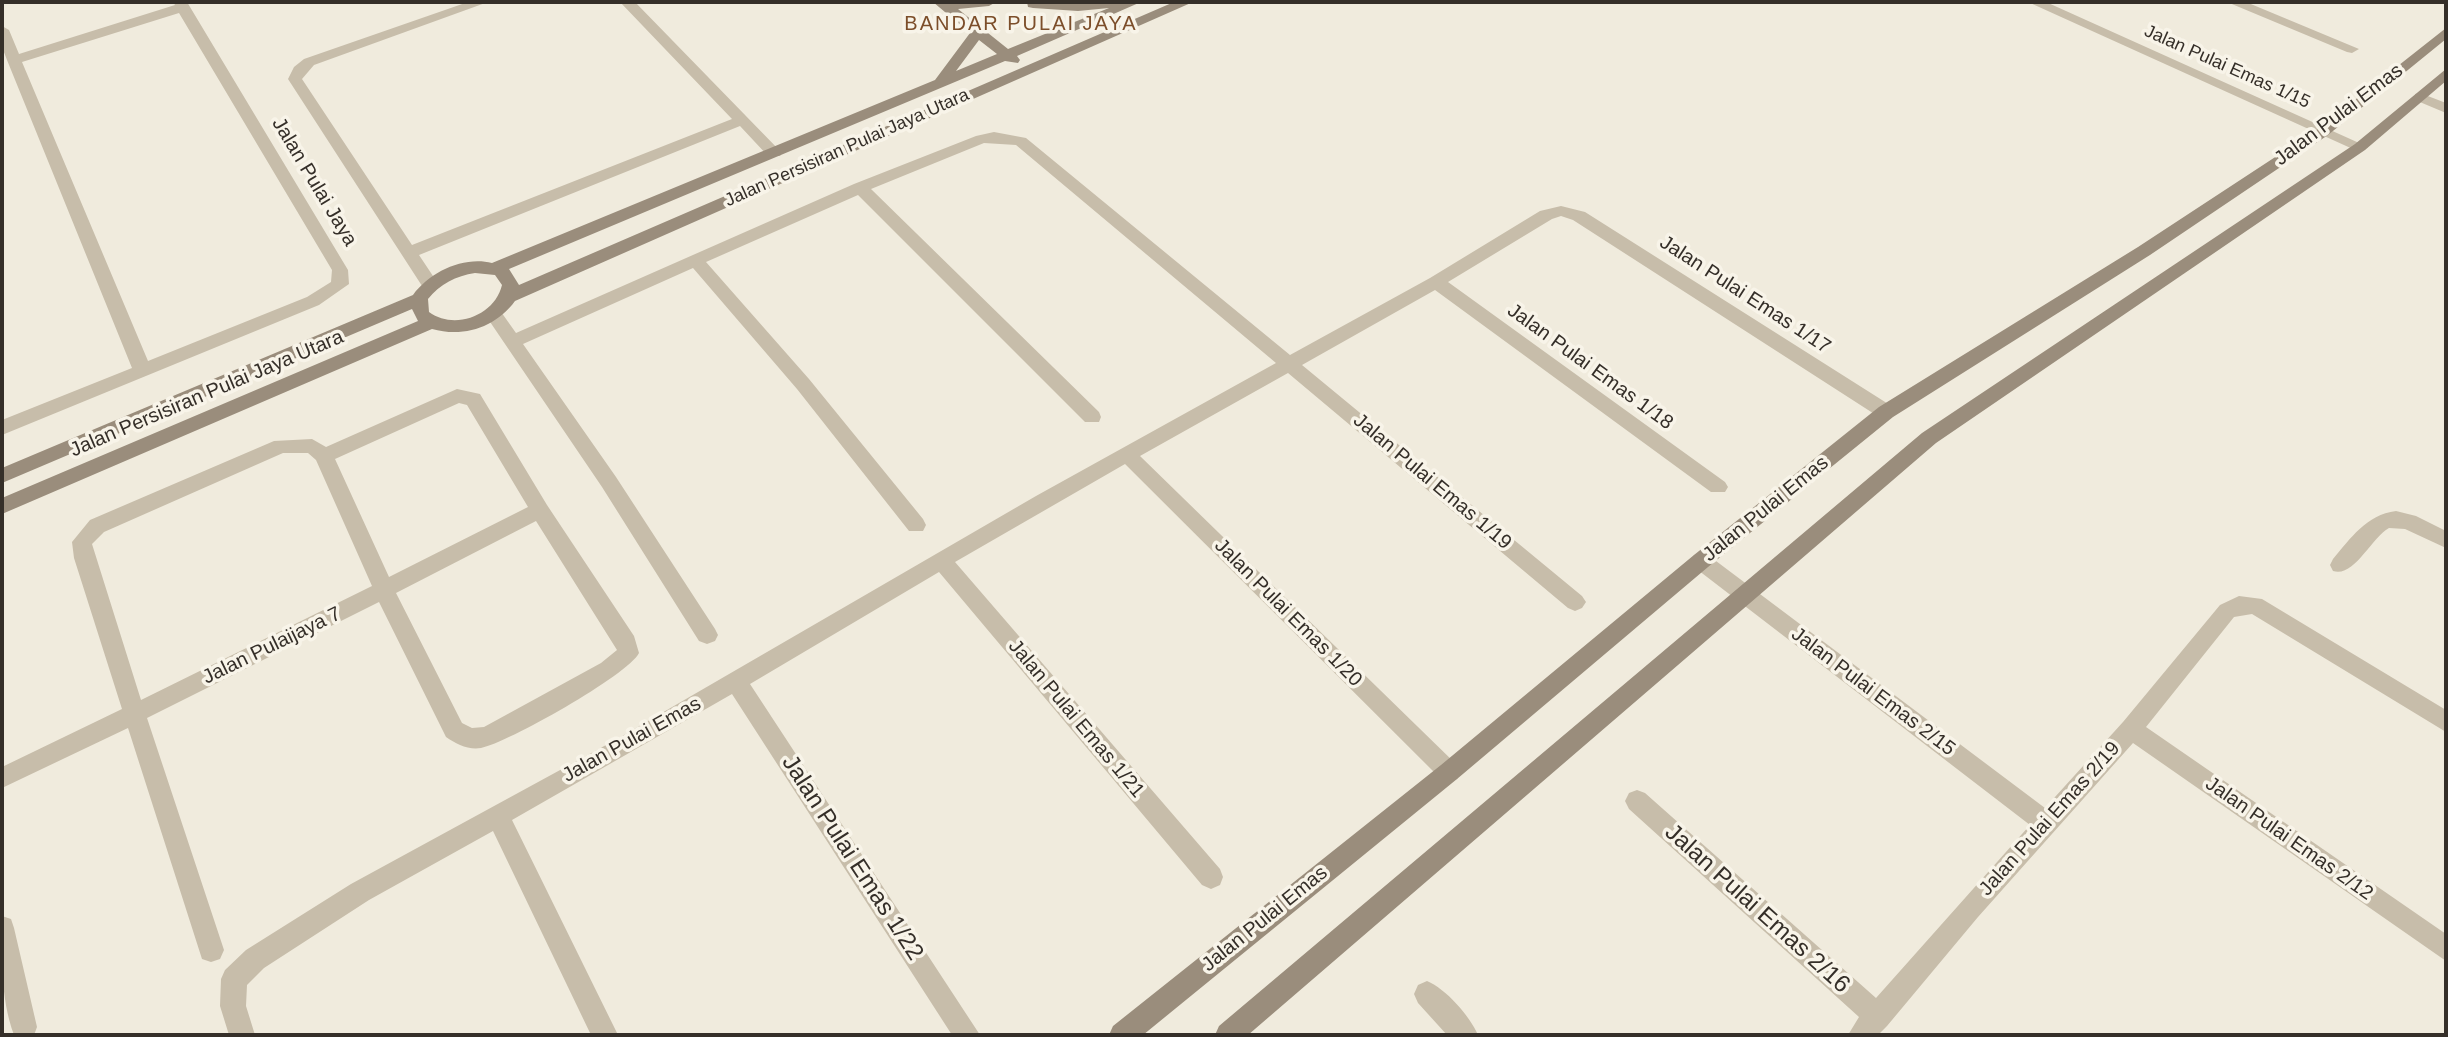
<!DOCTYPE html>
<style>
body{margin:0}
#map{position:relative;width:2448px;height:1037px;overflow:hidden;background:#f0ebdd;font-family:Helvetica,sans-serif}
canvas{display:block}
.frame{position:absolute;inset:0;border:4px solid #352f29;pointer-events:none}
</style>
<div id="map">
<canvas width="2448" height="1037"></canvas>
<div class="frame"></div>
</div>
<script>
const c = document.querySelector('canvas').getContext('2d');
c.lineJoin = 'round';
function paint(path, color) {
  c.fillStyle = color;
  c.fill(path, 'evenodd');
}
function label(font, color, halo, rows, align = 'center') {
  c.font = font + ' Helvetica,sans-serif';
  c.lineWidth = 7;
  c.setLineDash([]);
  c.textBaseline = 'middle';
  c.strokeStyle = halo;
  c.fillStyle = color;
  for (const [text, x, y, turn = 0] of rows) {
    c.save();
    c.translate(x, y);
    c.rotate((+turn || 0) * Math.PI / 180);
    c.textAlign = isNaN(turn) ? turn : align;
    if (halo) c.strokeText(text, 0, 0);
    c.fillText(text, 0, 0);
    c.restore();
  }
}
const street = new Path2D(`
 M 173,2 L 187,2 L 348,270 L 349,284 L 319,305 L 2,435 L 2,420 L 132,368 L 7,60 L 2,47 L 2,26 L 9,30 L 19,54 L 175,5 ZM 179,13 L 332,270 L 331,282 L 307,297 L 148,361 L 22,62 Z
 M 468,2 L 488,2 L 314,65 L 302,79 L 412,245 L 732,119 L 620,2 L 635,2 L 782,153 L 780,156 L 768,156 L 740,126 L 419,255 L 439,285 L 430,291 L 424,289 L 288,79 L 294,67 L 304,59 Z
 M 2028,2 L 2046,2 L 2368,147 L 2360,152 L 2355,150 Z
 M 2227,2 L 2246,2 L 2359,49 L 2352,53 L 2347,52 Z
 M 2420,93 L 2446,103 L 2446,113 L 2415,100 L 2415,94 Z
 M 994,132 L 1026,138 L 1290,355 L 1430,278 L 1540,211 L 1561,206 L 1585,212 L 1893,407 L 1895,412 L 1886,419 L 1879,417 L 1573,220 L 1561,216 L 1552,219 L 1448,282 L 1725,482 L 1728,487 L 1725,492 L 1711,492 L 1435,290 L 1302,365 L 1582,596 L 1586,602 L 1582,608 L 1575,611 L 1568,608 L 1288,373 L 1140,456 L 1457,765 L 1461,772 L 1457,779 L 1449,782 L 1441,779 L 1125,464 L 955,562 L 1220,869 L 1223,877 L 1220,885 L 1211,889 L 1202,885 L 939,572 L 750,684 L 980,1035 L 952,1035 L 732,694 L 512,820 L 618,1035 L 591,1035 L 493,831 L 369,900 L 264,968 L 247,985 L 246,1006 L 255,1035 L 229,1035 L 220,1006 L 221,979 L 225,970 L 246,950 L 351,884 L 617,739 L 1036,496 L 1276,363 L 1016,145 L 984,143 L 871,189 L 1099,412 L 1101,417 L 1099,422 L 1085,422 L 858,195 L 706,262 L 809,379 L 923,519 L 926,525 L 923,531 L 909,531 L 797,389 L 693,268 L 523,344 L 616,477 L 715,629 L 718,635 L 715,641 L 707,644 L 699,641 L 602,487 L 484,313 L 487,309 L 499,309 L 516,333 L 854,184 L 976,136 Z
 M 457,389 L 480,394 L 547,505 L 634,636 L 639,653 C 628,675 507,743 481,748 C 468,750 456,744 446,737 L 379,602 L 147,718 L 224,950 L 220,959 L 211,962 L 202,959 L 128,728 L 2,788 L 2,767 L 122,709 L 74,558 L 72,542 L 90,520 L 274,441 L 312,439 L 326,447 ZM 459,403 L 467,405 L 528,507 L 389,577 L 335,459 ZM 283,453 L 308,453 L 316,460 L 372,586 L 141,700 L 92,544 L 104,532 ZM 536,521 L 617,650 L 601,663 L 484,727 L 472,728 L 462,723 L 396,593 Z
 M 2396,511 L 2416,516 L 2446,531 L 2446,548 L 2405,529 L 2389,528 C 2371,538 2354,578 2333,571 L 2330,565 L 2333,559 C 2351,538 2366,515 2396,511 Z
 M 1701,553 L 1708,555 L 2045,808 L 2123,722 L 2220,605 L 2239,596 L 2262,599 L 2446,710 L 2446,732 L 2252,614 L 2234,617 L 2146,727 L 2446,934 L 2446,961 L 2133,743 L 1978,917 L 1887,1026 L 1878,1035 L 1848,1035 L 1859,1017 L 1629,809 L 1625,801 L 1629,793 L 1637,790 L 1645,793 L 1876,998 L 2030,825 L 1694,567 L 1691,561 L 1694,555 Z
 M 2,916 L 11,919 L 14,928 L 37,1027 L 34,1035 L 14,1035 C 0,997 2,956 2,916 Z
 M 1427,981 C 1446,989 1470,1016 1478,1035 L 1447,1035 L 1418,1003 L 1414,994 L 1418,985 Z`);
const secondary = new Path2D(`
 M 933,2 L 996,2 L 989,6 L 958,9 L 1008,49 L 1109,8 L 1078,11 L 1033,8 L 1028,7 L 1027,2 L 1141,2 L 1017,56 L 1020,60 L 1018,63 L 1005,61 L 509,269 L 519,285 L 1174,2 L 1193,2 L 515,301 C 496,327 464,338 432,329 L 2,514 L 2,498 L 418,321 L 412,309 L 2,483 L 2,468 L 413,295 C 430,272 463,256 492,263 L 935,80 L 970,33 ZM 979,40 L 997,54 L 956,71 ZM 475,273 L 495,275 L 502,285 C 495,315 455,331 429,312 L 428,299 C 440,284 456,276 475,273 Z
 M 2446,28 L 2446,39 L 2328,135 L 2150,255 L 1893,417 L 1708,567 L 1457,779 L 1143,1035 L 1109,1035 L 1113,1026 L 1441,765 L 1694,555 L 1879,407 L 2138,247 L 2318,129 Z
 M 2446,69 L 2446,81 L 2365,150 L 1936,443 L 1248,1035 L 1215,1035 L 1219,1026 L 1922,433 L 2355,144 Z`);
const farStreetnames = [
 ["Jalan Pulai Emas 1/15",2227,67,24],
 ["Jalan Persisiran Pulai Jaya Utara",847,148,-24]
];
const farQuarternames = [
 ["BANDAR PULAI JAYA",1021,24]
];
const streetNames = [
 ["Jalan Pulai Emas",2339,115,-37],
 ["Jalan Pulai Jaya",314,182,59],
 ["Jalan Pulai Emas 1/17",1745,295,33],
 ["Jalan Pulai Emas 1/18",1590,367,36],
 ["Jalan Persisiran Pulai Jaya Utara",207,394,-23],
 ["Jalan Pulai Emas 1/19",1432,482,40],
 ["Jalan Pulai Emas",1766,509,-39],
 ["Jalan Pulai Emas 1/20",1288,613,45],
 ["Jalan Pulaijaya 7",272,646,-26],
 ["Jalan Pulai Emas 2/15",1873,692,37],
 ["Jalan Pulai Emas 1/21",1076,719,50],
 ["Jalan Pulai Emas",632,740,-29],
 ["Jalan Pulai Emas 2/19",2050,819,-48],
 ["Jalan Pulai Emas 2/12",2289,839,35],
 ["Jalan Pulai Emas",1265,919,-39]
];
const nearStreetnames = [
 ["Jalan Pulai Emas 1/22",852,858,57],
 ["Jalan Pulai Emas 2/16",1757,909,42]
];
paint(street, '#c7bdaa');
paint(secondary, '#9a8d7c');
label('18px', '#352f29', '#f8f4e9', farStreetnames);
c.letterSpacing = '2px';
label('20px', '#7c4e2a', '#f8f4e9', farQuarternames);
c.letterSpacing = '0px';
label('20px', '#352f29', '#f8f4e9', streetNames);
label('24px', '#352f29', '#f8f4e9', nearStreetnames);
</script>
